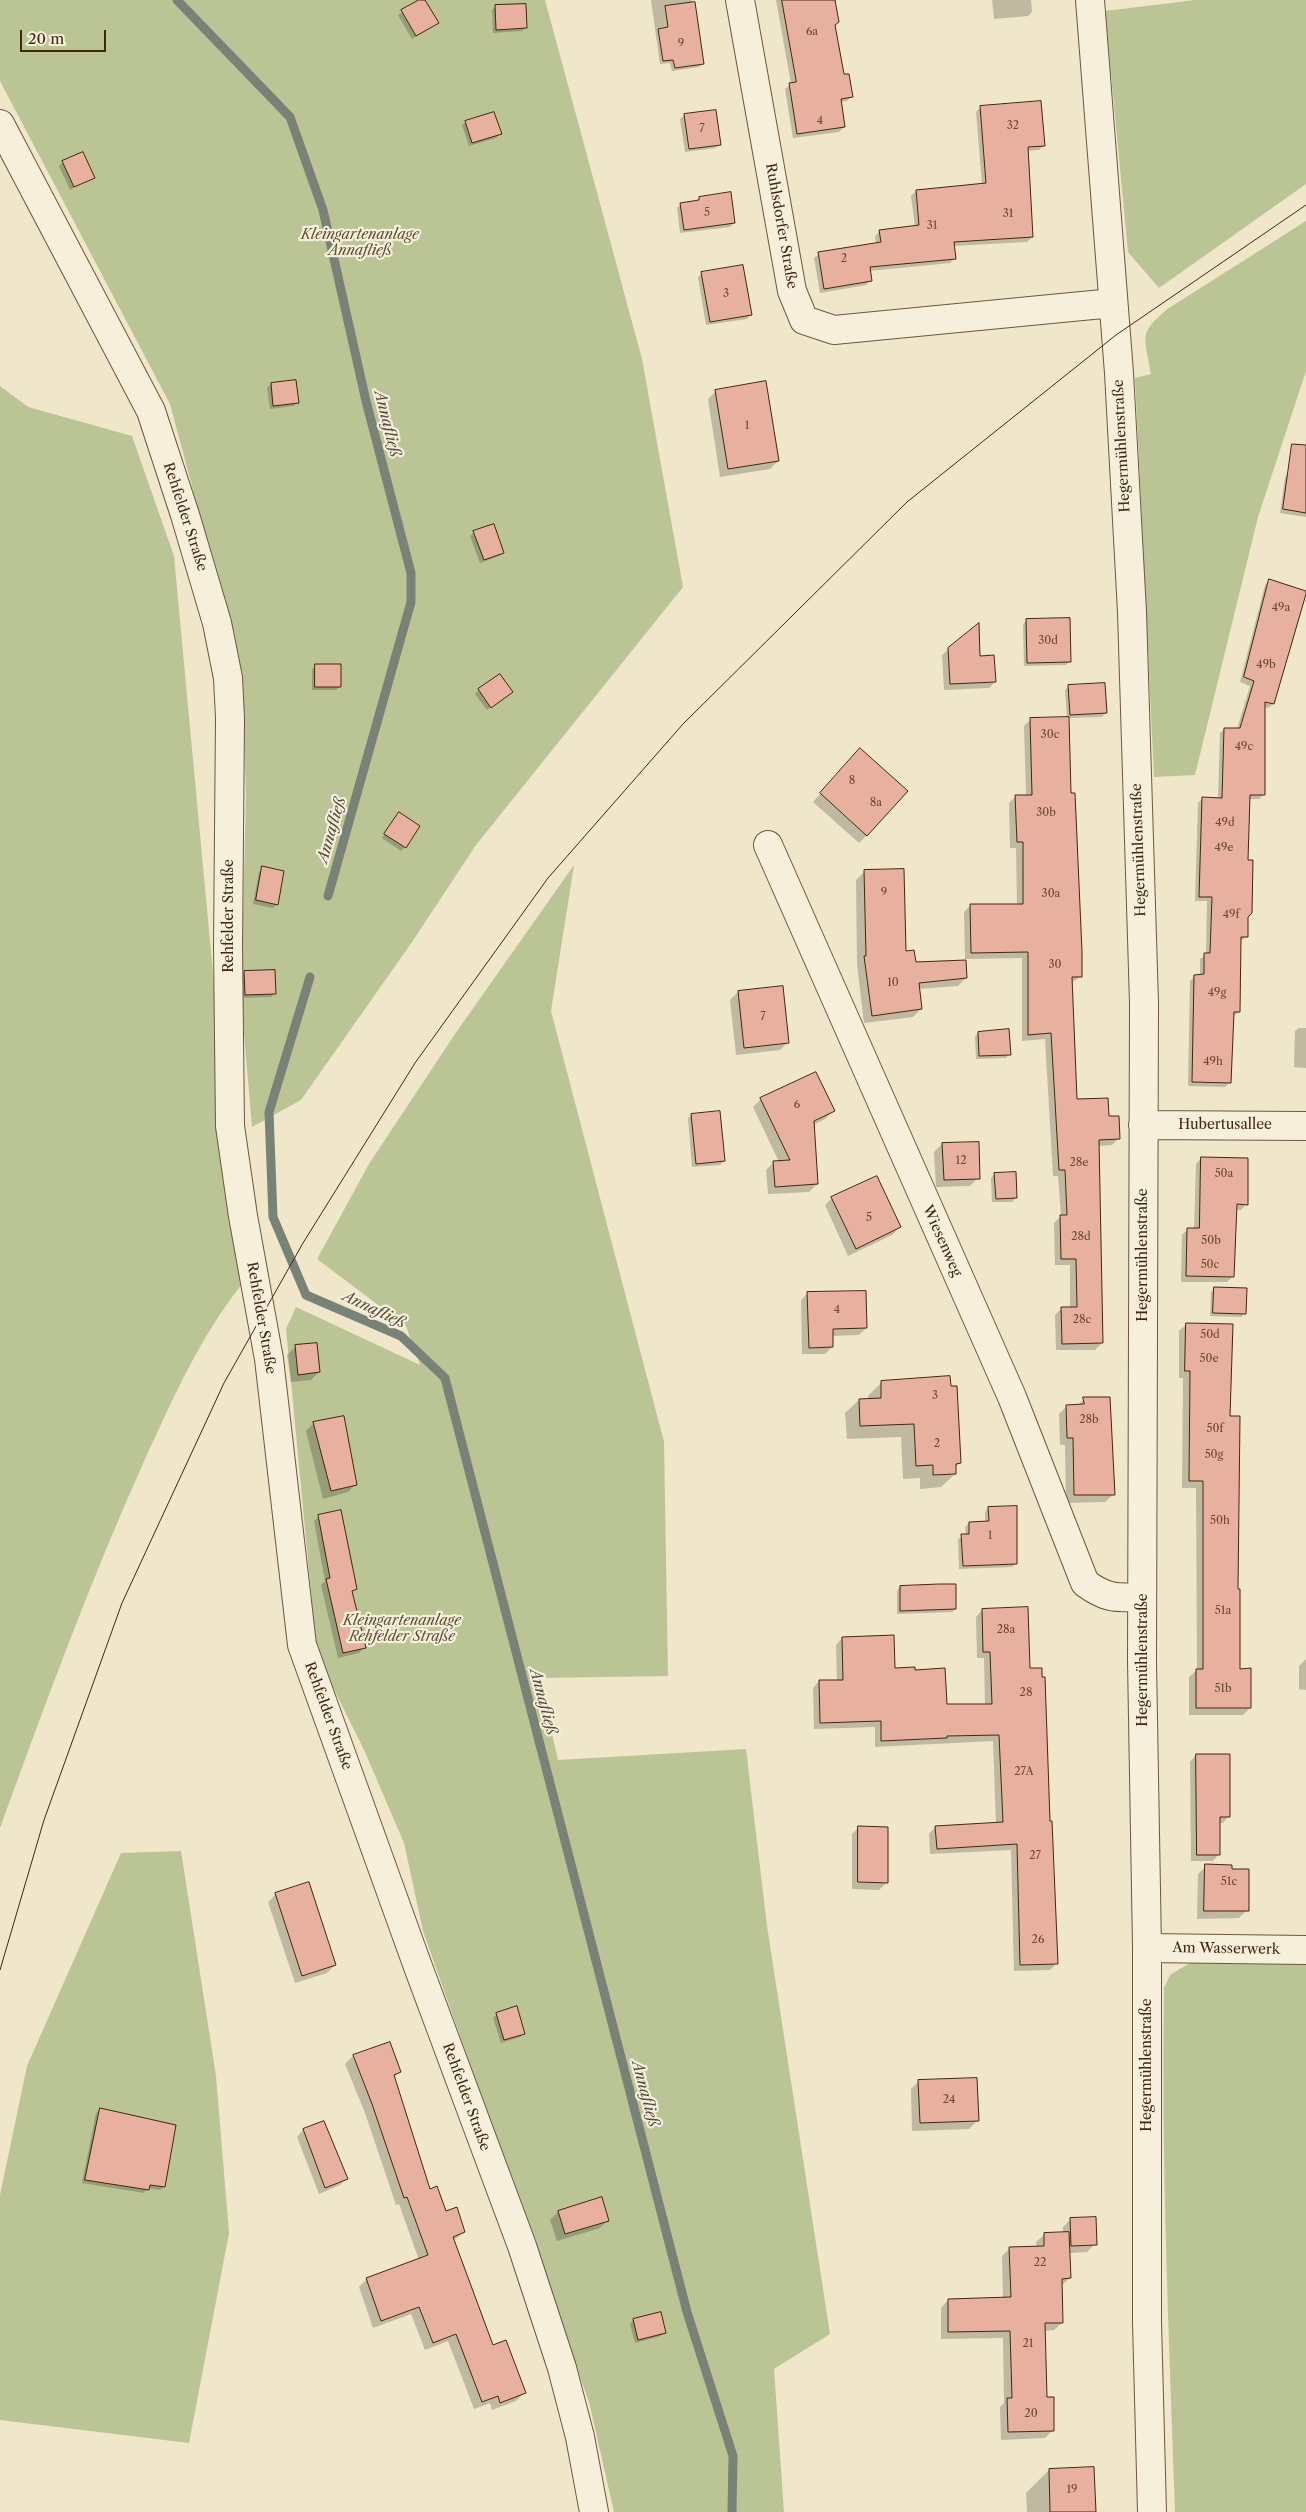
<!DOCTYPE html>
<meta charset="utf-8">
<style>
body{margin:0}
#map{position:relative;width:1306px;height:2512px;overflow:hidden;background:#f0e6c9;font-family:"Libre Caslon Text",serif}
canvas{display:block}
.scale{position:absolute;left:20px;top:30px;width:86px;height:22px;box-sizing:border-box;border:2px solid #422710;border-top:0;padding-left:6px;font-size:15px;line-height:18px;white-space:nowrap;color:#422710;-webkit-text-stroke:4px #f5efdc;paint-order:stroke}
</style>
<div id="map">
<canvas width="1306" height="2512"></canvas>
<div class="scale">20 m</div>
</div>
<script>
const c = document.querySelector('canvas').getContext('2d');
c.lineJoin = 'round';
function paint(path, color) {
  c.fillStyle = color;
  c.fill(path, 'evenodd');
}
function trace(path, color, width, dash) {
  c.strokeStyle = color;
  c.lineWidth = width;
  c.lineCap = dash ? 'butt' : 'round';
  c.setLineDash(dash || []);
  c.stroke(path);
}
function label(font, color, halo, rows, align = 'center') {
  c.font = font + ' "Libre Caslon Text",serif';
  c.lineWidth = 4.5;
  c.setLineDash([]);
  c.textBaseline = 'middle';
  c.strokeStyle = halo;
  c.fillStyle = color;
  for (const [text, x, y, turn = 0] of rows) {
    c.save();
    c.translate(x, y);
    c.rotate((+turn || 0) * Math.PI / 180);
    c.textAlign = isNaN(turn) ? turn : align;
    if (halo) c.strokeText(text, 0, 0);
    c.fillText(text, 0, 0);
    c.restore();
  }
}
const green = new Path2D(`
 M 0,0 L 545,0 L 642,359 L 683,587 L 476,845 L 412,942 L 301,1100 L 252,1127 L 241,998 L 246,796 L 242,672 L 170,404 L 0,81 Z
 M 1195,0 L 1306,0 L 1306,184 L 1159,288 L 1128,252 L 1105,11 Z
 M 1306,221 L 1306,371 L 1258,517 L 1195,775 L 1154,777 L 1135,378 L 1151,374 C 1145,336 1137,334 1169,308 Z
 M 0,386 L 28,407 L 132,436 L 174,556 L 242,1284 C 200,1337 173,1398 145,1459 C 91,1579 45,1704 0,1828 Z
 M 574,865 L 551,1011 L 664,1442 L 668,1676 L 539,1678 L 558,1760 L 746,1749 L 767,1926 L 830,2334 L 774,2369 L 784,2512 L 614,2512 L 589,2402 L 423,1931 L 404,1843 L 365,1752 L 317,1655 L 286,1329 L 296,1307 L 420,1365 L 406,1326 L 317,1259 L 369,1164 L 455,1034 Z
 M 181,1851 L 216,2076 L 229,2233 L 189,2443 L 0,2420 L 0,2195 L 27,2066 L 121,1853 Z
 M 1193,1961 L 1306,1963 L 1306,2512 L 1175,2512 C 1169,2337 1161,2163 1164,1988 L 1170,1975 Z`);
const shadow = new Path2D(`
 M 421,0 L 424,0 L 437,23 L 412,39 L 398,15 Z
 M 651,0 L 692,0 L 703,64 L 699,67 L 672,71 L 670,63 L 660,64 Z
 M 776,0 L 834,0 L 834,25 L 843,76 L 851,97 L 847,101 L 840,102 L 844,127 L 839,132 L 793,138 L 785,89 L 791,84 Z
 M 992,0 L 1031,0 L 1032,12 L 1028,16 L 994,19 Z
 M 496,6 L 526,27 L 522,31 L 493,33 L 492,10 Z
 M 981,107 L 1044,145 L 1039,150 L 1027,151 L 1032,237 L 1027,242 L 953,246 L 955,258 L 950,263 L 869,271 L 871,280 L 866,285 L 820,293 L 814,258 L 819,254 L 876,244 L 875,236 L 880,231 L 915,227 L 911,196 L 916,191 L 982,184 L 976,112 Z
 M 714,111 L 719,144 L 716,148 L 685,152 L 680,119 L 684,115 Z
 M 466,122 L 500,134 L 496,138 L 469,146 L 462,125 Z
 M 63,162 L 93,177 L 70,190 L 59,166 Z
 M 699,198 L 734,223 L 730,227 L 680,233 L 677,208 L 681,204 L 695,202 Z
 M 702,274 L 750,315 L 747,319 L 706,325 L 698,277 Z
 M 295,381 L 297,402 L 294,406 L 270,409 L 267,388 L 271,384 Z
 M 716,391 L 778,461 L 770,469 L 720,477 L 708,399 Z
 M 1289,474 L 1306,476 L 1306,517 L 1280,513 L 1285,477 Z
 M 474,533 L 503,553 L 499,556 L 480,563 L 470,536 Z
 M 1269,581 L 1273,704 L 1268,708 L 1264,707 L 1264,794 L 1259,799 L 1248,799 L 1246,937 L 1239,942 L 1238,1012 L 1234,1016 L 1230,1082 L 1225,1087 L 1188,1086 L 1190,981 L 1195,976 L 1200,976 L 1200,959 L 1206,955 L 1207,901 L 1195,901 L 1198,803 L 1202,799 L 1218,799 L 1220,733 L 1225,729 L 1237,729 L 1250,686 L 1240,682 L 1265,585 Z
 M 1026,621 L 1070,661 L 1066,665 L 1024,666 L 1023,624 Z
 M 949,649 L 979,657 L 995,682 L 989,688 L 944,690 L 942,655 Z
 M 316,666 L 340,686 L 336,690 L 312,690 L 312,669 Z
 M 1069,686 L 1106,713 L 1102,717 L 1067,718 L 1069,795 L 1080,977 L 1071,983 L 1075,1100 L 1108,1118 L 1119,1138 L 1112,1145 L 1098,1146 L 1102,1343 L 1095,1350 L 1056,1350 L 1055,1315 L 1062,1308 L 1070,1308 L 1070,1265 L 1055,1265 L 1054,1223 L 1061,1216 L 1058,1176 L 1053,1176 L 1045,1039 L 1022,1041 L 1022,958 L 965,959 L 964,912 L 971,905 L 1017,905 L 1016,848 L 1010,848 L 1009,803 L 1016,796 L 1026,796 L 1024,726 L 1031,719 L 1067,718 L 1065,690 Z
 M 479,690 L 508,695 L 487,710 L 475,694 Z
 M 852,758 L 867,835 L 859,843 L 813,802 Z
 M 395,818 L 405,847 L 401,851 L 382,838 Z
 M 263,868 L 277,904 L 273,908 L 253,904 L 259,872 Z
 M 864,872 L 905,952 L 915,963 L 965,961 L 965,959 L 966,978 L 958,986 L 918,989 L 921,1009 L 913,1017 L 864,1023 L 857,965 L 856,880 Z
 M 245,972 L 275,993 L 271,997 L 242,998 L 241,976 Z
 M 782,988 L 788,1042 L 780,1050 L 736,1055 L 730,1000 L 738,992 Z
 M 1299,1028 L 1306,1028 L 1306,1068 L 1294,1067 L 1295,1031 Z
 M 978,1033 L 1009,1054 L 1006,1058 L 976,1059 L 975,1037 Z
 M 761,1099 L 833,1111 L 825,1119 L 813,1125 L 817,1184 L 809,1192 L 768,1194 L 766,1170 L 774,1162 L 779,1162 L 753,1107 Z
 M 692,1115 L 724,1161 L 720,1165 L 692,1167 L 688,1118 Z
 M 942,1144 L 978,1178 L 970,1186 L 936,1187 L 934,1152 Z
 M 1201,1158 L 1246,1204 L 1241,1210 L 1235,1210 L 1232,1277 L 1227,1282 L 1181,1282 L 1182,1235 L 1188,1229 L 1194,1229 L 1196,1164 Z
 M 995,1174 L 1016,1198 L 1012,1202 L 992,1202 L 991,1178 Z
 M 832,1198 L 900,1227 L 892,1235 L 848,1256 L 825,1205 Z
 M 1215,1289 L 1245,1313 L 1241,1317 L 1210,1316 L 1211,1292 Z
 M 808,1293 L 866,1328 L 859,1335 L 832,1336 L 832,1347 L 825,1354 L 802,1354 L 801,1300 Z
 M 1187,1324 L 1228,1417 L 1238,1670 L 1250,1708 L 1243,1715 L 1189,1715 L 1189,1677 L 1197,1670 L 1196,1488 L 1182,1488 L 1183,1378 L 1179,1378 L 1179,1331 Z
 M 295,1347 L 319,1372 L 311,1380 L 291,1382 L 287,1355 Z
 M 881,1383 L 959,1463 L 955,1468 L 955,1474 L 941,1487 L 920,1489 L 920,1478 L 903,1479 L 901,1437 L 847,1439 L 845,1413 L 859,1400 L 868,1399 L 868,1396 Z
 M 1084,1399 L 1114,1494 L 1105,1502 L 1066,1503 L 1065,1445 L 1060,1445 L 1059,1414 L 1067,1406 L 1077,1406 Z
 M 314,1423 L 356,1484 L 348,1492 L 323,1499 L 306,1431 Z
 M 988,1508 L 1016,1563 L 1012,1567 L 959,1569 L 958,1539 L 966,1535 L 965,1527 L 969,1523 L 985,1522 L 985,1512 Z
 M 319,1516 L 356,1589 L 351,1593 L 364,1647 L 359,1653 L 338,1658 L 321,1585 L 325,1581 L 314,1521 Z
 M 900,1587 L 955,1609 L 952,1612 L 897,1614 L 897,1591 Z
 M 982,1610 L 1029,1669 L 1048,1822 L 1057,1963 L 1050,1970 L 1014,1971 L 1011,1850 L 930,1854 L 929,1834 L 935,1827 L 996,1824 L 993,1741 L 875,1747 L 875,1727 L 814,1729 L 813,1688 L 819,1681 L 837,1681 L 836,1645 L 842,1638 L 894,1669 L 914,1671 L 946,1706 L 985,1705 L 984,1658 L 977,1658 L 976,1617 Z
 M 1306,1659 L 1306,1690 L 1299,1689 L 1299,1666 Z
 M 1196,1755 L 1229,1816 L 1223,1823 L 1219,1823 L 1219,1854 L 1213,1861 L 1191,1861 L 1190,1762 Z
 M 859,1827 L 886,1883 L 879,1890 L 852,1889 L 852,1834 Z
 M 1206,1866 L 1247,1910 L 1239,1918 L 1197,1919 L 1198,1874 Z
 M 276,1894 L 335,1965 L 327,1973 L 295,1983 L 268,1902 Z
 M 497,2014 L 524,2034 L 520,2037 L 501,2043 L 493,2018 Z
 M 389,2044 L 399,2072 L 393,2078 L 429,2191 L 464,2232 L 453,2241 L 492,2347 L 524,2393 L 516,2401 L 492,2410 L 490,2403 L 474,2409 L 448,2341 L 425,2350 L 411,2314 L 373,2328 L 359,2287 L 367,2279 L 419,2260 L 399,2204 L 396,2205 L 365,2113 L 345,2064 L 353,2056 Z
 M 919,2081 L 977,2121 L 969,2129 L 912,2131 L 911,2089 Z
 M 100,2110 L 164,2187 L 160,2190 L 148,2188 L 144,2193 L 82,2183 L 96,2113 Z
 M 324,2123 L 346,2179 L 340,2185 L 319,2194 L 297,2137 L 303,2130 Z
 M 558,2212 L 608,2220 L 600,2228 L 557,2241 L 550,2220 Z
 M 1071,2219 L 1095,2244 L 1087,2252 L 1069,2253 L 1070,2278 L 1061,2286 L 1062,2323 L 1054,2330 L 1044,2331 L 1046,2398 L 1053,2430 L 1045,2438 L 1001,2440 L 1000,2407 L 1004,2403 L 1003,2338 L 941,2339 L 941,2308 L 948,2300 L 1003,2298 L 1002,2256 L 1009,2249 L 1037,2248 L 1036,2242 L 1044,2235 L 1063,2234 L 1063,2227 Z
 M 633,2320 L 665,2332 L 661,2336 L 635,2343 L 630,2324 Z
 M 1049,2470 L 1094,2512 L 1027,2512 L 1026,2493 Z`);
const stream = new Path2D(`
 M 177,0 L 290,117 L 323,210 L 366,401 L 411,573 L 411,602 L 328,896
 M 310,977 L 269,1112 L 273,1217 L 306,1295 L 401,1336 L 445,1378 L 687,2312 L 733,2456 L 732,2512`);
const building = new Path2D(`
 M 419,0 L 425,0 L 439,23 L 416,36 L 401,10 Z
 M 782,0 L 835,0 L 839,22 L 835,25 L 844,74 L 849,74 L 853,97 L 841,99 L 845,127 L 797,134 L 789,83 L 796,82 Z
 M 695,2 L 704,64 L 675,68 L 673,60 L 663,61 L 658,29 L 668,27 L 665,6 Z
 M 526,4 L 527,28 L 496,30 L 495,5 Z
 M 1041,101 L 1045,146 L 1028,147 L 1033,237 L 954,242 L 956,259 L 870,267 L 872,281 L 824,289 L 818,252 L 881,242 L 879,230 L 919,225 L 916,190 L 986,183 L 980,106 Z
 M 716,110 L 721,145 L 689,149 L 684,114 Z
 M 494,112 L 502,134 L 472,143 L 465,121 Z
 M 83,152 L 95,178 L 74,187 L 62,161 Z
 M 731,192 L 735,223 L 684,230 L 680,203 L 699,200 L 699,197 Z
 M 743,265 L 752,315 L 710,322 L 701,272 Z
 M 296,380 L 299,403 L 273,406 L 271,383 Z
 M 766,381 L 779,461 L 728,469 L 715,390 Z
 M 1292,444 L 1306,445 L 1306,513 L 1283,509 Z
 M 494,524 L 504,553 L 484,560 L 473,531 Z
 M 1269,579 L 1306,591 L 1306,594 L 1274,704 L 1265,702 L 1265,795 L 1250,795 L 1248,860 L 1253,860 L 1252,913 L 1248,917 L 1248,937 L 1241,937 L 1240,1012 L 1234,1012 L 1231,1083 L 1192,1082 L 1194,975 L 1204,974 L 1204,953 L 1210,953 L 1212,897 L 1199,897 L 1202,797 L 1222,798 L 1224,728 L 1240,728 L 1254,681 L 1244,677 Z
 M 1070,618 L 1071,662 L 1027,663 L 1026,619 Z
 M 979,623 L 980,656 L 994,655 L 996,682 L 950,684 L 948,648 Z
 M 315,664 L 341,664 L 341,687 L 315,687 Z
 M 500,674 L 513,692 L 491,708 L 478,689 Z
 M 1105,683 L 1107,713 L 1070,715 L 1068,685 Z
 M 1069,717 L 1071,793 L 1075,793 L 1082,952 L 1082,977 L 1072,977 L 1077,1099 L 1108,1098 L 1109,1116 L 1119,1116 L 1120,1139 L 1099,1140 L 1103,1343 L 1062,1344 L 1061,1307 L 1077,1307 L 1076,1259 L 1061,1259 L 1060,1215 L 1067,1215 L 1065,1170 L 1059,1170 L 1051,1033 L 1028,1035 L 1028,952 L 971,953 L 970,904 L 1023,904 L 1023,842 L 1017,842 L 1015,795 L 1032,795 L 1030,718 Z
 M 860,748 L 908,791 L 867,836 L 820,793 Z
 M 399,812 L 420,826 L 406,848 L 384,834 Z
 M 262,866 L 284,871 L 278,905 L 256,900 Z
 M 904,869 L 906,951 L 914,950 L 916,962 L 966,960 L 967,978 L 919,983 L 922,1009 L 872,1016 L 864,956 L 866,956 L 864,870 Z
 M 275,970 L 276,994 L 245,995 L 244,971 Z
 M 783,986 L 789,1043 L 744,1048 L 738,991 Z
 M 1009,1029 L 1011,1055 L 979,1056 L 978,1032 Z
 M 816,1072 L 835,1111 L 814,1121 L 818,1184 L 775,1187 L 773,1161 L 790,1160 L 760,1098 Z
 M 720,1111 L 725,1161 L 696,1164 L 691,1114 Z
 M 979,1142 L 980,1179 L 944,1180 L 942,1143 Z
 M 1201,1157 L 1248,1158 L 1248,1205 L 1237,1204 L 1234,1277 L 1186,1276 L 1187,1228 L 1199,1228 Z
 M 1016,1172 L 1017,1198 L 996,1199 L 994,1173 Z
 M 877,1176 L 901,1227 L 856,1249 L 831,1197 Z
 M 1214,1287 L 1247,1288 L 1246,1314 L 1213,1313 Z
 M 866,1291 L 867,1328 L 833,1329 L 833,1347 L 809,1348 L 807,1292 Z
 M 1186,1323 L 1233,1324 L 1230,1416 L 1240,1416 L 1238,1589 L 1240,1589 L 1240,1669 L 1251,1668 L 1251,1708 L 1196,1708 L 1196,1669 L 1203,1669 L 1203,1481 L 1189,1481 L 1190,1371 L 1185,1371 Z
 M 317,1343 L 320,1372 L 298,1375 L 295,1345 Z
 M 950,1376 L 951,1386 L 957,1386 L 961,1463 L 956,1464 L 956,1474 L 933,1475 L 933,1465 L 916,1466 L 914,1424 L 860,1426 L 859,1399 L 881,1398 L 881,1381 Z
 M 1083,1397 L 1110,1397 L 1115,1495 L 1074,1495 L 1073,1438 L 1067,1438 L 1066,1405 L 1084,1404 Z
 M 344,1416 L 357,1485 L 331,1491 L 313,1422 Z
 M 1017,1506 L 1017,1564 L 963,1566 L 961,1534 L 969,1534 L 969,1522 L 989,1521 L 988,1507 Z
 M 341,1510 L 357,1589 L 352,1591 L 366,1648 L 343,1653 L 326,1579 L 330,1578 L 318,1515 Z
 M 939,1584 L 956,1584 L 956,1609 L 900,1611 L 900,1586 Z
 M 1028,1607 L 1030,1668 L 1042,1668 L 1042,1677 L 1045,1677 L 1050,1821 L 1052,1821 L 1058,1964 L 1020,1965 L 1017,1844 L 937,1849 L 935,1826 L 1003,1822 L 999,1735 L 947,1736 L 947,1738 L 881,1741 L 881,1721 L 820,1723 L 819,1680 L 843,1680 L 842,1637 L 894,1635 L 895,1668 L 915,1667 L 915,1670 L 945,1668 L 947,1704 L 992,1704 L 990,1652 L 983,1652 L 982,1609 Z
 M 1196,1754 L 1230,1754 L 1230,1817 L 1220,1817 L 1220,1855 L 1197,1855 Z
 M 858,1826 L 888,1827 L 888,1883 L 858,1882 Z
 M 1205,1864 L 1232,1865 L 1232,1869 L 1249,1869 L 1249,1911 L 1204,1911 Z
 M 309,1882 L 336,1965 L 302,1976 L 275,1893 Z
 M 517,2006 L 525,2034 L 504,2040 L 496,2013 Z
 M 390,2042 L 401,2072 L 394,2075 L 430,2189 L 437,2186 L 446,2211 L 457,2207 L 465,2232 L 453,2237 L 493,2345 L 506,2340 L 526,2393 L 500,2403 L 498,2396 L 482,2402 L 456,2334 L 433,2343 L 419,2307 L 381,2321 L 366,2278 L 428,2255 L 407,2197 L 404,2198 L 372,2104 L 353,2055 Z
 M 977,2078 L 979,2121 L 920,2123 L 918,2080 Z
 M 100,2108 L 176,2125 L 165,2187 L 150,2185 L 149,2190 L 85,2180 Z
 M 324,2121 L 348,2179 L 325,2188 L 303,2129 Z
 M 602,2197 L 609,2221 L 565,2234 L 558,2211 Z
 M 1096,2217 L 1097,2245 L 1071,2246 L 1070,2218 Z
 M 1069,2232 L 1071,2278 L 1062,2279 L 1063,2323 L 1045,2323 L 1047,2397 L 1054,2397 L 1054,2431 L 1008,2432 L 1007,2398 L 1012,2398 L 1010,2331 L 948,2332 L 948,2299 L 1011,2297 L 1009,2247 L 1044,2246 L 1044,2233 Z
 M 661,2312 L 666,2333 L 638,2340 L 633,2319 Z
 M 1094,2467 L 1096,2512 L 1050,2512 L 1049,2469 Z`);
const street = new Path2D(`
 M 740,0 L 792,291 L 804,320 L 834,330 L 1113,303
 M 1090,0 L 1119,373 L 1132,612 L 1144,1003 L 1142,1661 L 1147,1948 L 1147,2322 L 1152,2512
 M 0,124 L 151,411 L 185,515 L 217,623 L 228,678 L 230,718 L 228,947 L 230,1126 L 243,1216 L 269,1359 L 302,1645 L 417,1964 L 522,2246 L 562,2368 L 580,2437 L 594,2512
 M 768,845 L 1012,1397 L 1085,1583 C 1107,1599 1116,1598 1142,1597
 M 1143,1125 L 1306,1126
 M 1147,1948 L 1306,1950`);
const tram = new Path2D(`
 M 0,1970 L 44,1820 L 122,1603 L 224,1383 L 303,1243 L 415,1063 L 548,878 L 683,724 L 907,502 L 1116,335 L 1306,205`);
const numberNames = [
 ["6a",812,32],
 ["9",681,44],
 ["4",820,121],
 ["32",1013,126],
 ["7",702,129],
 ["5",707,213],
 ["31",1008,214],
 ["31",932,226],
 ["2",844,259],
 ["3",726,294],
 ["1",747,426],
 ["49a",1281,608],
 ["30d",1048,641],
 ["49b",1266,665],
 ["30c",1050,735],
 ["49c",1244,747],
 ["8",852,781],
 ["8a",876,803],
 ["30b",1046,813],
 ["49d",1225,823],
 ["49e",1224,848],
 ["9",884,893],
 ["30a",1051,894],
 ["49f",1231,915],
 ["30",1055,965],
 ["10",893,983],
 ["49g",1217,993],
 ["7",763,1017],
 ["49h",1213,1062],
 ["6",797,1105],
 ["12",961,1161],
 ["28e",1079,1163],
 ["50a",1224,1174],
 ["5",869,1218],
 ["28d",1081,1237],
 ["50b",1211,1241],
 ["50c",1210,1265],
 ["4",837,1310],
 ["28c",1082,1320],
 ["50d",1210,1335],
 ["50e",1209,1359],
 ["3",935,1396],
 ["28b",1089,1420],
 ["50f",1215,1429],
 ["2",937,1444],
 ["50g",1214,1455],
 ["50h",1220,1521],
 ["1",990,1536],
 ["51a",1223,1611],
 ["28a",1006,1630],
 ["51b",1223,1689],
 ["28",1026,1693],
 ["27A",1024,1772],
 ["27",1035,1856],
 ["51c",1229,1882],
 ["26",1038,1940],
 ["24",949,2100],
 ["22",1040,2263],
 ["21",1028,2344],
 ["20",1031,2414],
 ["19",1072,2490]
];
const streetNames = [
 ["Ruhlsdorfer Straße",781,226,80],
 ["Hegermühlenstraße",1122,446,-93],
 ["Rehfelder Straße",185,517,72],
 ["Hegermühlenstraße",1139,850,-92],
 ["Rehfelder Straße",229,916,-90],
 ["Hubertusallee",1225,1125],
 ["Wiesenweg",942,1241,66],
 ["Hegermühlenstraße",1143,1255,-90],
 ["Rehfelder Straße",261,1318,80],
 ["Hegermühlenstraße",1143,1660,-90],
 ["Rehfelder Straße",328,1716,70],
 ["Am Wasserwerk",1226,1949,1],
 ["Hegermühlenstraße",1147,2065,-90],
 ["Rehfelder Straße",466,2097,70]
];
const parkNames = [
 ["Kleingartenanlage",360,235],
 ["Annafließ",360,251],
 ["Kleingartenanlage",402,1621],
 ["Rehfelder Straße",402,1637]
];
const waterNames = [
 ["Annafließ",387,424,76],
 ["Annafließ",332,830,-74],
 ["Annafließ",374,1310,25],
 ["Annafließ",543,1702,75],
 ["Annafließ",645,2094,75]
];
paint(green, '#bbc495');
paint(shadow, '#0003');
trace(stream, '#788277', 9);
paint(building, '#e8b09e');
trace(building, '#422710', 1);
trace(street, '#6e573e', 30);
trace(street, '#f5efdc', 28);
trace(tram, '#422710', 1);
label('11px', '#6c4934', null, numberNames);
label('14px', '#422710', '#f5efdc', streetNames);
label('italic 14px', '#604e31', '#f5efdc', parkNames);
label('italic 15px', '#584d3b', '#f5efdc', waterNames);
</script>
